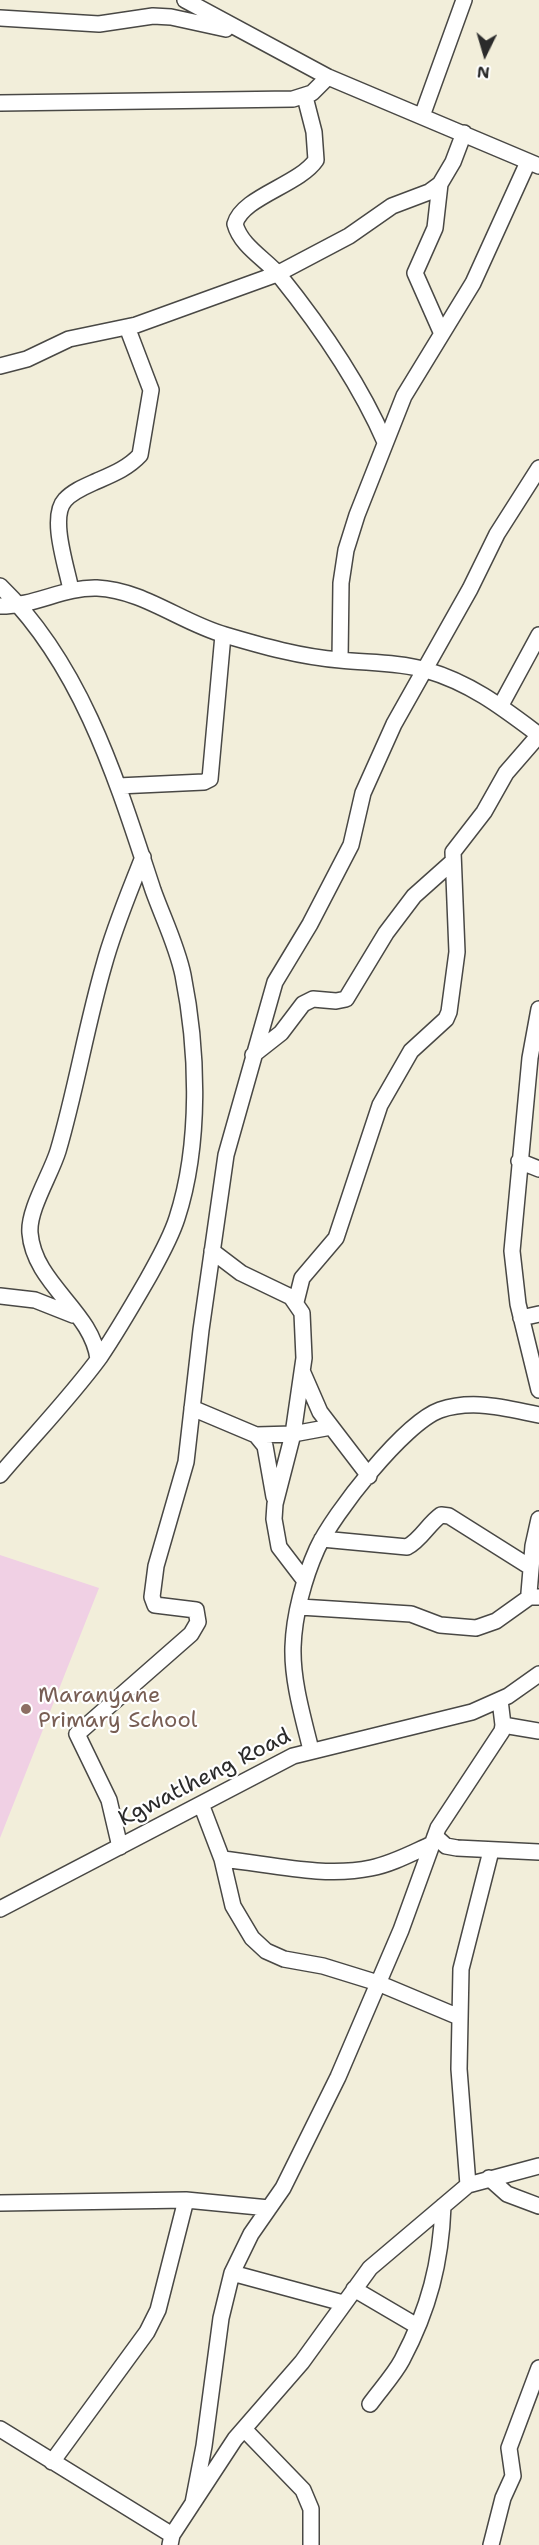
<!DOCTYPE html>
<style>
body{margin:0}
#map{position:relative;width:539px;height:2545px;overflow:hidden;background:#f2eeda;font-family:"Shantell Sans",sans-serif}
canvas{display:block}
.north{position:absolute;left:455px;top:24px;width:60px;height:60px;-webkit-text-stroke:4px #fff;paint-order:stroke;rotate:185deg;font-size:16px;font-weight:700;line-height:24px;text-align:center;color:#2b2b2b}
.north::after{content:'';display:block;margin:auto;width:21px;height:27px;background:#2b2b2b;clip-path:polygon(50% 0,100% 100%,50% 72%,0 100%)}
</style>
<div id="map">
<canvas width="539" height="2545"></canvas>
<div class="north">N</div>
</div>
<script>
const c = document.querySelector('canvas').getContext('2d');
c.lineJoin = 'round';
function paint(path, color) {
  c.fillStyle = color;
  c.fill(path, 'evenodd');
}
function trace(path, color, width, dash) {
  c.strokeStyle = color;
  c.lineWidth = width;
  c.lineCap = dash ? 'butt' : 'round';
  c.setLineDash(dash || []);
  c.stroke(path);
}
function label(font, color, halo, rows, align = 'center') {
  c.font = font + ' "Shantell Sans",sans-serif';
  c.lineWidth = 4.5;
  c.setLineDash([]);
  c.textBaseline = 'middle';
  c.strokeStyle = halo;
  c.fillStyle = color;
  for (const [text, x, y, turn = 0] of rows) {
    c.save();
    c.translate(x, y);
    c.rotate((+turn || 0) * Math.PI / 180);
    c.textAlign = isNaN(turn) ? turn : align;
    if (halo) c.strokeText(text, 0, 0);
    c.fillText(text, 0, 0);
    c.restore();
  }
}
const built = new Path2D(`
 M 0,1555 L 99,1588 L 0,1838 Z`);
const minor = new Path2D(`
 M 185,0 L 328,77 L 539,166
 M 0,18 L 99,24 L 153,16 L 171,17 L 226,29
 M 305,97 L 314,132 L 316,160 C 299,185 242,197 235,224 C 241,246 264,258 279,275 C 320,326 359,382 385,442
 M 0,103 L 293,99 L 312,93 L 328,77
 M 422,116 L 464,0
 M 440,184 L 435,228 L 415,273 L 442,334
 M 0,366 L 27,359 L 69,339 L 136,325 L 277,274 L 349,236 L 392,206 L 429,192 L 440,184 L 453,162 L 464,133
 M 0,586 C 83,666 118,784 153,890 C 163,918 177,946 183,975 C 198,1050 201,1144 177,1218 C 170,1240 158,1260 147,1280 C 132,1306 117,1332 100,1357 C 70,1398 33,1436 0,1475
 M 71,590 C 67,568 49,517 65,500 C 73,491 86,486 97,481 C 113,474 128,468 140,455 L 151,390 L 127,327
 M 0,606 C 36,606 63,587 97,588 C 143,590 182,623 225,635 C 262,646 301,657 340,660 C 368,663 398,662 426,670 C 471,683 503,708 539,735
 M 340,660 L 341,583 L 346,550 L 357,515 L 404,396 L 473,283 L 528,162
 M 501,705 L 539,635
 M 118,786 L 204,782 L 210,779 L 223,635
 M 539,1009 L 530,1058 L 512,1251 L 518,1304 L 539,1390
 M 253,1055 L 281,1033 L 303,1004 L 313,999 L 336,1001 L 346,999 L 386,933 L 414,896 L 451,863
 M 519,1161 L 539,1169
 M 212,1251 L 241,1273 L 291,1297 L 302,1313 L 304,1358 L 293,1434 L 275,1504 L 274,1519 L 279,1547 L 305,1581
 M 0,1296 L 35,1300 L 73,1315
 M 296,1302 L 302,1278 L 336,1238 L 380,1105 L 411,1051 L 446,1019 L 449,1012 L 457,952 L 453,852 L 484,812 L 506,773 L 539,735
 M 521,1318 L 539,1314
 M 98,1359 C 92,1311 34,1284 30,1233 C 28,1210 51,1174 58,1151 C 76,1090 86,1027 104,965 C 114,928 129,893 143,857
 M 303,1373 L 320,1412 L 369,1476
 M 192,1408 L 256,1435 L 293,1434 L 331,1427
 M 256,1435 L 265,1446 L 274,1497
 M 539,1519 L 533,1546 L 529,1593 L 532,1597 L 539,1597
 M 322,1539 L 407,1547 C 421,1540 428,1524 441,1515 L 449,1516 L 530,1567
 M 300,1607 L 411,1614 L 440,1625 L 476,1628 L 496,1621 L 531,1596
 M 503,1725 L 539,1731
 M 311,1750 C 303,1717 292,1681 293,1647 C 294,1615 304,1578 317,1549 C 333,1514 404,1423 440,1410 C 472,1399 507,1408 539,1415
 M 201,1804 L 222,1859 L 233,1906 L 252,1938 L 266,1951 L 284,1959 L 323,1966 L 378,1983 L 459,2017
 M 435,1836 L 446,1846 L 457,1848 L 539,1852
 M 120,1847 L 109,1800 L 77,1734 L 191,1634 L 198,1622 L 196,1610 L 155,1605 L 152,1597 L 156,1566 L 186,1462 L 201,1330 L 226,1155 L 275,982 L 310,924 L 351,845 L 363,793 L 394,724 L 470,589 L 497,534 L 539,468
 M 222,1859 C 270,1864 324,1878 371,1868 C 392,1864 412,1853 432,1844
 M 0,1909 L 293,1756 L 472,1712 L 508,1696 L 539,1674
 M 489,2178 L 507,2194 L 539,2206
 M 468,2185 L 459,2069 L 461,1969 L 491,1851
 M 0,2203 L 186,2200 L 269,2208
 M 232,2273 L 343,2303
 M 354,2289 L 417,2326
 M 370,2404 C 380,2390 394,2375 402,2360 C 429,2309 441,2262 443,2206
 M 0,2429 L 172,2535
 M 244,2429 L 303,2490 L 311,2509 L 311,2545
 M 52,2462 L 147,2332 L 158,2310 L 186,2200
 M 193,2503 L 204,2446 L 221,2318 L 232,2273 L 251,2234 L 283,2188 L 338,2077 L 401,1930 L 438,1828 L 502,1731 L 503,1725 L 500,1700
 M 170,2545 L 172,2535 L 235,2439 L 302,2362 L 370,2268 L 468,2185 L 539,2166
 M 491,2545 L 503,2498 L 513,2476 L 509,2448 L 539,2368`);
const markers = [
 [26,1709,6,"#8d6e63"]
];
const educationNames = [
 ["Maranyane",38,1696],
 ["Primary School",38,1721]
];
const streetNames = [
 ["Kgwatlheng Road",205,1778,-27]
];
paint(built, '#f0d0e4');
trace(minor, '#494845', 18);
trace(minor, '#fff', 15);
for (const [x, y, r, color] of markers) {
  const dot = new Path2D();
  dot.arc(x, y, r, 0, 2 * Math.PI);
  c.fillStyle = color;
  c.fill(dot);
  trace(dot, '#fff', 2);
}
label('22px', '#785e54', '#fff', educationNames, 'left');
label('22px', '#2b2b2b', '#fff', streetNames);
</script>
